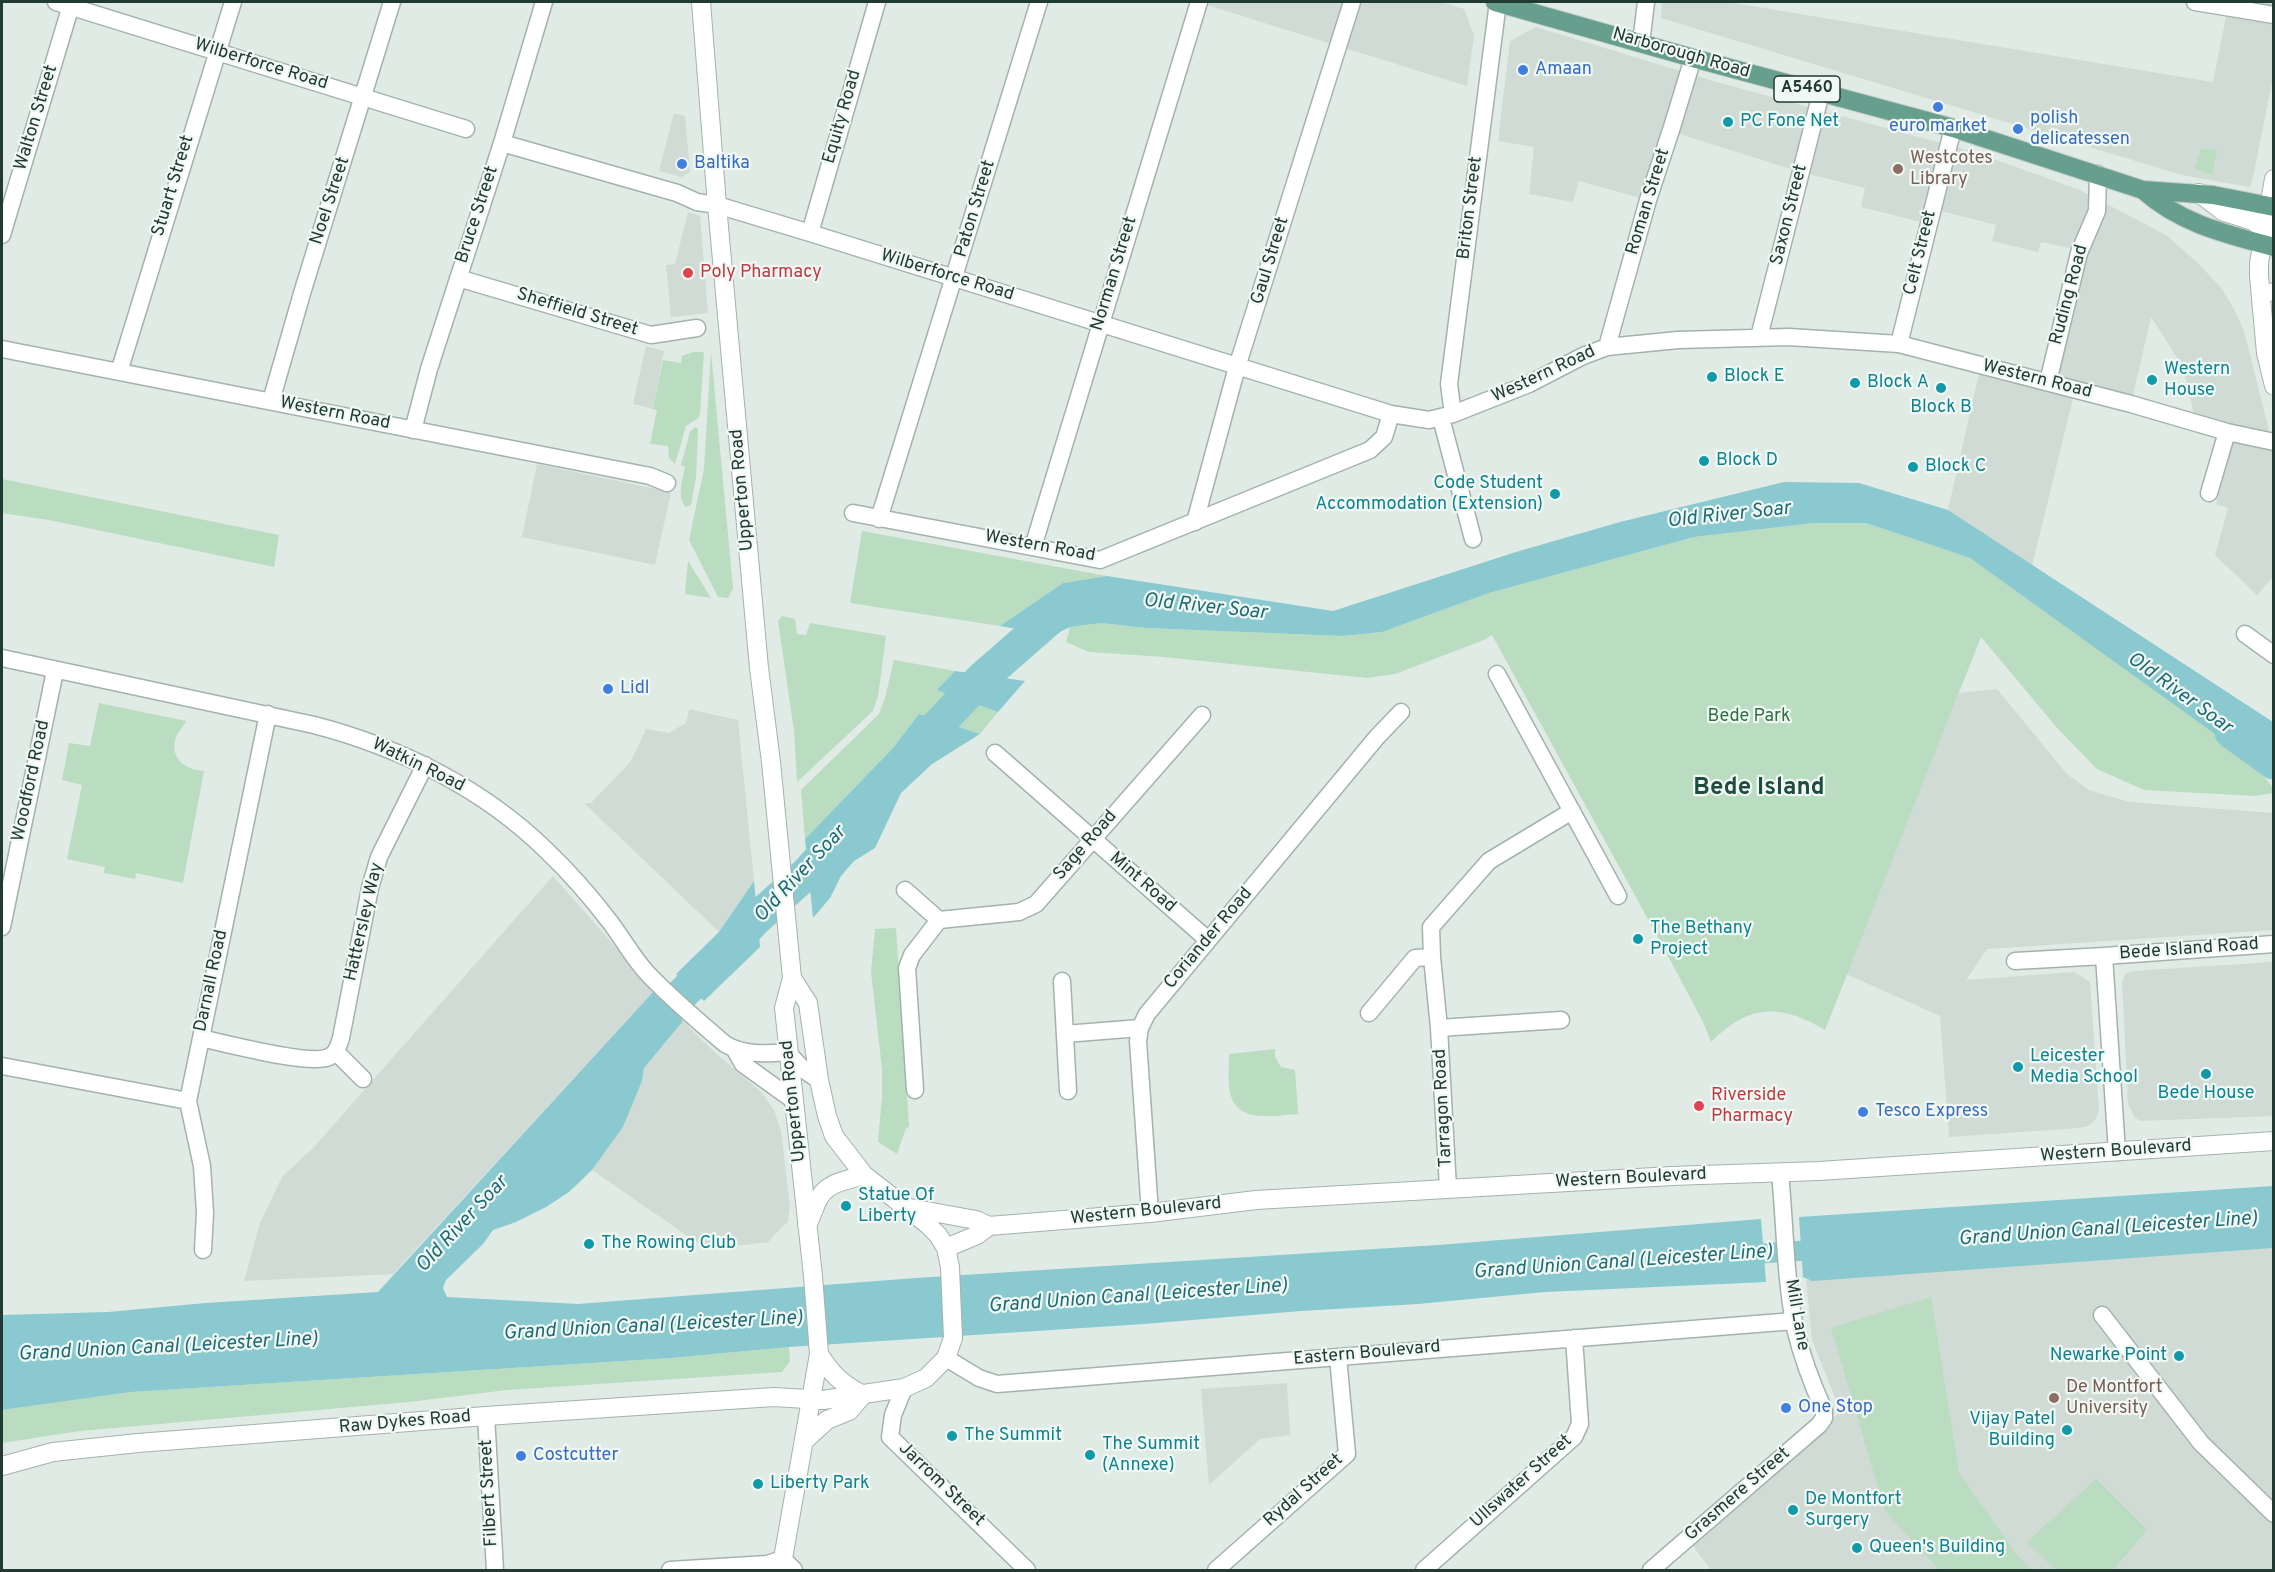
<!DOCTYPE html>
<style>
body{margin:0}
#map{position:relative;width:2275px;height:1572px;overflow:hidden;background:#e0ebe5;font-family:Overpass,sans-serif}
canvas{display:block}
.frame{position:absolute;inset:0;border:3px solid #213b32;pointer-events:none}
</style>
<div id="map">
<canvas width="2275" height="1572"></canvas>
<div class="frame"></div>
</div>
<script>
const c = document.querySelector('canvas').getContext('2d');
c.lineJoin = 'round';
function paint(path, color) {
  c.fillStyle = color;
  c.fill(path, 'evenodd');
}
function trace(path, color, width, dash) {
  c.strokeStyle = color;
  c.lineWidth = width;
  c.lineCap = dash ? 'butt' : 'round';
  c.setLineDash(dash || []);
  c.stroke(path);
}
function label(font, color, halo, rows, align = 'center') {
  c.font = font + ' Overpass,sans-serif';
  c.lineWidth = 4.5;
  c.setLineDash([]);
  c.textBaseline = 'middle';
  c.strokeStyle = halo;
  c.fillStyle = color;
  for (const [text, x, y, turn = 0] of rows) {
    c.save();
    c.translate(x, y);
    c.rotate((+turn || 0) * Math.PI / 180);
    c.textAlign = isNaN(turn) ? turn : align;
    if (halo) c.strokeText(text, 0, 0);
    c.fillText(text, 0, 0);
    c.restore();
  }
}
const built = new Path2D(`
 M 1197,2 L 1441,2 L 1464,9 L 1474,35 L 1467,86 Z
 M 1662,2 L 1727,2 L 2213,82 L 2229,2 L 2273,2 L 2273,78 L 2253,177 L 2250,187 L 2182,175 L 1661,18 Z
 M 1536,27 L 1713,81 L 1974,152 L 2080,190 L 2166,235 L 2198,263 L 2222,289 L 2234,309 L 2244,331 L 2273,446 L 2273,577 L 2257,595 L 2215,555 L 2228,508 L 2216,504 L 2230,452 L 2227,432 L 2196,423 L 2183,367 L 2151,317 L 2131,404 L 2075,390 L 2032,566 L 1948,510 L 1981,365 L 2048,382 L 2075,249 L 2041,242 L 2038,252 L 1992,241 L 1996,225 L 1933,209 L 1929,224 L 1861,207 L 1865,188 L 1800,172 L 1667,130 L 1648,200 L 1579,181 L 1573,202 L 1529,194 L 1534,147 L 1498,141 L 1510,41 Z
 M 674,113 L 685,116 L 690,172 L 682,177 L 659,171 Z
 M 688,212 L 700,216 L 708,313 L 671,317 L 666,265 L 675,264 Z
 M 646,346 L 664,351 L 653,409 L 633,404 Z
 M 537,464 L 671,492 L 655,565 L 522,537 Z
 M 1997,689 L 2067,774 L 2089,790 L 2129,802 L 2273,813 L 2273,930 L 1987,949 L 1966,980 L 2074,972 L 2090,982 L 2099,1111 L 2095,1120 L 2088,1126 L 2079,1128 L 1949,1137 L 1940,1016 L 1846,974 L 1959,693 Z
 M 689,709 L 738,720 L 754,881 L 719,932 L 584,803 L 591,803 L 631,761 L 646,729 L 669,733 L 686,723 Z
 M 553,876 L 654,991 L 393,1274 L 244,1281 L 260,1223 L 282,1177 L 314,1147 Z
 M 2273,962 L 2273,1116 L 2139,1121 L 2134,1116 L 2128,1104 L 2122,983 L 2125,974 L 2133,971 Z
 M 683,1021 L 710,1048 L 762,1093 L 774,1110 L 781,1131 L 790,1207 L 788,1221 L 768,1242 L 720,1248 L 699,1244 L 592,1170 L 623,1127 L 642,1081 L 644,1068 Z
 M 2273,1248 L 2273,1570 L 1711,1570 L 1690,1542 L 1827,1427 L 1840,1410 L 1812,1340 L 1806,1280 Z
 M 1287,1383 L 1290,1435 L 1260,1439 L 1209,1485 L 1201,1389 Z`);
const green = new Path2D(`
 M 2201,148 L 2217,151 L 2212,175 L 2195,169 Z
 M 693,352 L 704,352 L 700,413 L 698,418 L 686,426 L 675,464 L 669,458 L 668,446 L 650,444 L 657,410 L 653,409 L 663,360 L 681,363 L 682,356 Z
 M 711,352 L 733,588 L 728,598 L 718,597 L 689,540 L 704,469 Z
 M 695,427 L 698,429 L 696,477 L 691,505 L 686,507 C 676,497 683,480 685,467 L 681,465 L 690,432 Z
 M 2,479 L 279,535 L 274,567 L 49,520 L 2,513 Z
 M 1814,523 L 1866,523 L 1970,558 L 2247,755 L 2273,788 L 2273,793 L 2256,796 L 2144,790 L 2097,769 L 2058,729 L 1981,637 L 1825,1030 C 1780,1003 1748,1004 1711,1042 L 1703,1022 L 1667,954 L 1492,635 L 1484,640 L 1395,674 L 1367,678 L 1164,657 L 1089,652 L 1066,642 L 1070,627 L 1101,623 L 1146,628 L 1343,636 L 1382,632 L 1489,593 L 1694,537 Z
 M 862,531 L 1107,576 L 1063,583 L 1000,626 L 850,603 Z
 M 688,561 L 711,598 L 685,594 Z
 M 782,616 L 795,619 L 797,634 L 806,635 L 810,623 L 886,636 L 878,696 L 873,711 L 797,782 L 794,731 L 778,621 Z
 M 894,660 L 955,671 L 938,690 L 998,712 L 980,734 L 919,714 L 893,748 L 805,839 L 801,790 L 879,714 L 885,698 Z
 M 99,703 L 186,721 C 184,727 179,730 176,737 C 169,758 185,770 204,771 L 183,883 L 136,873 L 135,879 L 104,873 L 105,867 L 67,859 L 82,785 L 62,780 L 69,743 L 90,746 Z
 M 896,928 L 909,1127 L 906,1128 L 897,1154 L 878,1142 L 882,1096 L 882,1069 L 871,972 L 875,929 Z
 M 1275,1049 L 1275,1057 L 1281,1067 L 1295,1070 L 1298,1114 C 1277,1115 1239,1124 1231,1096 C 1227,1084 1229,1067 1229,1054 Z
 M 1931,1297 L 1959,1473 L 2017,1555 L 2031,1570 L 1940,1570 L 1885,1511 L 1831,1328 Z
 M 789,1347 L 790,1361 L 782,1372 L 507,1390 L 409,1402 L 80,1431 L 2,1443 L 2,1410 L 131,1392 L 671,1358 Z
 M 2096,1479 L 2147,1530 L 2113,1570 L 2056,1570 L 2027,1542 Z`);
const water = new Path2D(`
 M 1784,482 L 1859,483 L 1948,510 L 2273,722 L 2273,759 L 2243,754 L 1970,558 L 1866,523 L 1814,523 L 1694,537 L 1489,593 L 1382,632 L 1343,636 L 1146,628 L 1101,623 L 1070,627 L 1054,635 L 1000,626 L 1063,583 L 1107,576 L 1333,611 L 1516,552 L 1620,522 Z
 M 955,671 L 1025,681 L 998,712 L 937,690 Z
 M 919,714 L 980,734 L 932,764 L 901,793 L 875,848 L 854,861 L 841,876 L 830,898 L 813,918 L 805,839 L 893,748 Z
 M 754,881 L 760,947 L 704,1001 L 676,974 L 719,932 Z
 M 654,991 L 683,1021 L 644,1068 L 642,1081 L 623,1127 L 592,1170 L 569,1192 L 546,1207 L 516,1222 L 493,1230 L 483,1244 L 446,1280 L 443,1288 L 447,1297 L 578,1304 L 916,1278 L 1438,1245 L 1761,1219 L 1766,1282 L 1545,1292 L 1418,1304 L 1301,1311 L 1144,1324 L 789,1347 L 671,1358 L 131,1392 L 2,1410 L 2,1315 L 108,1312 L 206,1303 L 378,1292 Z
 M 2273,1186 L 2273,1248 L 1812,1281 L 1803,1277 L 1799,1217 Z`);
const canal = new Path2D(`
 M 1738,1255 L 1828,1249`);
const river = new Path2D(`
 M 2231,732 L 2274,763
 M 911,754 L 981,679 L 1068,603
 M 650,1027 L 757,918 L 808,872 L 838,838`);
const minor = new Path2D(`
 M 56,2 L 466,129
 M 2195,2 L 2274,15
 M 1641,43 L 1646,2
 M 502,143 L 677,193 L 697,202 L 717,205 L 810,233 L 1391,414 L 1429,420 L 1453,414 L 1529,384 L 1583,356 L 1607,347 L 1678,340 L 1789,337 L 1899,344 L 2131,404 L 2227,432 L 2274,442
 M 810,233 L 877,2
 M 2,235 L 72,2
 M 458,278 L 651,335 L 697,328
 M 1759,337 L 1821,93
 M 1899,344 L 1953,128
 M 1607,347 L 1648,200 L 1672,127 L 1693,58
 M 2,349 L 650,476 L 667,483
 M 119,372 L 233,2
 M 2048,382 L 2079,253 L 2097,211 L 2098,174
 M 271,401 L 303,290 L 392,2
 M 1453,414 L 1449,384 L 1498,2
 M 1441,418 L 1473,539
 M 413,430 L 429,369 L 502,143 L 544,2
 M 2209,493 L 2227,432
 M 853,513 L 1100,560 L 1370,450 L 1384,437 L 1391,414
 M 879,519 L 1039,2
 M 1195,522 L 1237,367 L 1352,2
 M 1033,547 L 1199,2
 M 2245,634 L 2274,655
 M 2,658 L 314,725 C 399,747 483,788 547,851 C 570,873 591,897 610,922 C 623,939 633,958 648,974 C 672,999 699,1022 725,1044 C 743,1055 766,1054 787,1052 L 804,1070 L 819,1080
 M 1497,674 L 1618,896
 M 995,753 L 1208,940
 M 905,890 L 939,920
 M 2,927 L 55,671
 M 2104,956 L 2274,944
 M 1432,957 L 1439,1028 L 1448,1188
 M 2015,961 L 2104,956 L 2117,1152
 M 1062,981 L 1068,1091
 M 1369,1013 L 1415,958 L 1432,957 L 1431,927 L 1489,861 L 1572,811
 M 1439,1028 L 1561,1020
 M 1065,1034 L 1140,1028
 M 201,1038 C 224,1043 311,1066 329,1057 C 337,1053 338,1047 341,1038 L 370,888 L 379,857 L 425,765
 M 735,1050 L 743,1064 L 793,1100
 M 336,1052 L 363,1079
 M 2,1066 L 188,1101
 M 915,1090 L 907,968 L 912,955 L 939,920 L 1019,912 L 1036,904 L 1202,715
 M 1150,1213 L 1138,1041 L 1140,1028 L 1147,1014 L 1377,737 L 1401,712
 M 203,1250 L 205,1213 L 202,1166 L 188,1101 L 268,714
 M 2102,1315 L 2201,1443 L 2274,1514
 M 946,1358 L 979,1378 L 997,1384 L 1794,1321
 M 904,1388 L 893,1415 L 890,1437 L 1027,1570
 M 486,1416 L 495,1570
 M 670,1570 L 767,1564 L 783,1559 L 794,1570
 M 1216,1570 L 1347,1454 L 1338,1357
 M 1424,1570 L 1574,1437 L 1580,1424 L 1574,1338
 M 1651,1570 L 1819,1425 L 1824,1418 L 1824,1410 C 1812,1384 1802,1357 1795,1328 C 1785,1277 1785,1224 1780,1173`);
const tertiary = new Path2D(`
 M 701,2 L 717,205 L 759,668 L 771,762 L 792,978 L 784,1008 L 813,1276 L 819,1354 L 781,1570
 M 2274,179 L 2259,263 L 2259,276 L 2266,353 L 2274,386
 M 2199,193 L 2224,212 L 2253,221 L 2272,235
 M 2273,292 L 2274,292
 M 910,1208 L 976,1220 L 989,1226
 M 807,1225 C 812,1216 814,1207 819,1198 C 828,1182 848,1180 864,1175
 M 946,1248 L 977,1235 L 989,1226 L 1150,1213 L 1256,1200 L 1672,1176 L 1819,1171 L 2274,1141
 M 819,1354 C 831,1374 842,1384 863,1395
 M 805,1440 L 827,1420 L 849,1411 L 863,1395
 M 2,1466 L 53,1452 L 138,1443 L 486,1416 L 774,1397 L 823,1400 L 904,1388 L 926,1378 L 946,1358 L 953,1338 L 950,1267 L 946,1248 L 938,1235 L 927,1224 L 864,1175 L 834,1136 L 827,1116 L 819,1080 L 808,1003 L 792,978`);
const primary = new Path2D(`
 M 1495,2 L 1693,58 L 1953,128 L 2143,190 L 2213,195 L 2274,207
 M 2143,190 C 2181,224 2226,234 2274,247`);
const markers = [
 [1523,70,6,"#3f7fe0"],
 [1938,107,6,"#3f7fe0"],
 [1728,122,6,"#0f9aa8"],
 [2018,129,6,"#3f7fe0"],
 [682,164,6,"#3f7fe0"],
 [1898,169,6,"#8d6e63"],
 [688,273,6,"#e0444e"],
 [1712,377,6,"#0f9aa8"],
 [2152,380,6,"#0f9aa8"],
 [1855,383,6,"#0f9aa8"],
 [1941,388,6,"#0f9aa8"],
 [1704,461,6,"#0f9aa8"],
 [1913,467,6,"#0f9aa8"],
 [1555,494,6,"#0f9aa8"],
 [608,689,6,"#3f7fe0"],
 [1638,939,6,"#0f9aa8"],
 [2018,1067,6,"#0f9aa8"],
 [2206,1074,6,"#0f9aa8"],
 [1699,1106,6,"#e0444e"],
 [1863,1112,6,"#3f7fe0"],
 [846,1206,6,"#0f9aa8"],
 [589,1244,6,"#0f9aa8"],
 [2179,1356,6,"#0f9aa8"],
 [2054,1398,6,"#8d6e63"],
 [1786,1408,6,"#3f7fe0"],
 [2067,1430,6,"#0f9aa8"],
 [952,1436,6,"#0f9aa8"],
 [1090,1455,6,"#0f9aa8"],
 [521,1456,6,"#3f7fe0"],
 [758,1484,6,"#0f9aa8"],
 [1793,1510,6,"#0f9aa8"],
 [1857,1548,6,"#0f9aa8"]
];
const shields = [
 [1807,89,66]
];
const shieldNames = [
 ["A5460",1807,89]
];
const streetNames = [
 ["Narborough Road",1681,54,16],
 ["Wilberforce Road",261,65,17],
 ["Equity Road",843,117,-74],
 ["Walton Street",37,118,-73],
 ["Stuart Street",174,186,-73],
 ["Noel Street",331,201,-72],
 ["Roman Street",1649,202,-73],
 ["Briton Street",1471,208,-83],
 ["Paton Street",976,209,-73],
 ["Bruce Street",478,215,-72],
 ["Saxon Street",1790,215,-76],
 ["Celt Street",1921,253,-76],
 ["Gaul Street",1271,261,-73],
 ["Norman Street",1115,274,-73],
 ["Wilberforce Road",947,276,17],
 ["Ruding Road",2070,295,-75],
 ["Sheffield Street",577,313,17],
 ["Western Road",1544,375,-25],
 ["Western Road",2037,380,14],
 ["Western Road",335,414,11],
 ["Upperton Road",743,490,-95],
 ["Western Road",1040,547,10],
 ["Watkin Road",418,766,26],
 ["Woodford Road",32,781,-78],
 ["Sage Road",1086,846,-49],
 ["Mint Road",1142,883,41],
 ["Hattersley Way",365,922,-77],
 ["Coriander Road",1209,939,-50],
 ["Bede Island Road",2189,950,-4],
 ["Darnall Road",212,981,-78],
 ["Upperton Road",794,1101,-96],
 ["Tarragon Road",1444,1108,-93],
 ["Western Boulevard",2116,1152,-4],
 ["Western Boulevard",1631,1179,-3],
 ["Western Boulevard",1146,1212,-6],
 ["Mill Lane",1796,1315,80],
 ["Eastern Boulevard",1367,1354,-5],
 ["Raw Dykes Road",405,1423,-5],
 ["Ullswater Street",1522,1482,-42],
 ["Jarrom Street",941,1485,44],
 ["Rydal Street",1304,1491,-42],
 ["Filbert Street",490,1493,-93],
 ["Grasmere Street",1738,1495,-41]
];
const shopNames = [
 ["Amaan",1535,70],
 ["polish",2030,119],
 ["delicatessen",2030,140],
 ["euro market",1938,127,"center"],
 ["Baltika",694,164],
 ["Lidl",620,689],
 ["Tesco Express",1875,1112],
 ["One Stop",1798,1408],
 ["Costcutter",533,1456]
];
const cultureNames = [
 ["PC Fone Net",1740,122],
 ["Western",2164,370],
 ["House",2164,391],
 ["Block E",1724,377],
 ["Block A",1867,383],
 ["Block B",1941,408,"center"],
 ["Block D",1716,461],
 ["Block C",1925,467],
 ["Code Student",1543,484,"right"],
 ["Accommodation (Extension)",1543,505,"right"],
 ["The Bethany",1650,929],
 ["Project",1650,950],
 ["Leicester",2030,1057],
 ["Media School",2030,1078],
 ["Bede House",2206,1094,"center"],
 ["Statue Of",858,1196],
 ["Liberty",858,1217],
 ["The Rowing Club",601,1244],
 ["Newarke Point",2167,1356,"right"],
 ["Vijay Patel",2055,1420,"right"],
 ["Building",2055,1441,"right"],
 ["The Summit",964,1436],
 ["The Summit",1102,1445],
 ["(Annexe)",1102,1466],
 ["Liberty Park",770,1484],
 ["De Montfort",1805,1500],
 ["Surgery",1805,1521],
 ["Queen's Building",1869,1548]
];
const educationNames = [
 ["Westcotes",1910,159],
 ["Library",1910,180],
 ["De Montfort",2066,1388],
 ["University",2066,1409]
];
const healthNames = [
 ["Poly Pharmacy",700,273],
 ["Riverside",1711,1096],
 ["Pharmacy",1711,1117]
];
const parkNames = [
 ["Bede Park",1749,717]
];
const waterNames = [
 ["Old River Soar",1729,516,-6],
 ["Old River Soar",1205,608,6],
 ["Old River Soar",2179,694,36],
 ["Old River Soar",801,875,-47],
 ["Old River Soar",463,1225,-47],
 ["Grand Union Canal (Leicester Line)",2108,1230,-4],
 ["Grand Union Canal (Leicester Line)",1623,1263,-4],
 ["Grand Union Canal (Leicester Line)",1138,1297,-4],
 ["Grand Union Canal (Leicester Line)",653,1327,-3],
 ["Grand Union Canal (Leicester Line)",168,1348,-3]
];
const districtNames = [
 ["Bede Island",1759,789]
];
paint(built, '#cfdbd4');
paint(green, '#badcc1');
paint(water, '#89c9cf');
trace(canal, '#89c9cf', 20);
trace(river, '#89c9cf', 33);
trace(minor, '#a3b3ac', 19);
trace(tertiary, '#a3b3ac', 20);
trace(primary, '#c1c8c6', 20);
trace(minor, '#fff', 16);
trace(tertiary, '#fff', 18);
trace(primary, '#669f8d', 18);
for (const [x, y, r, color] of markers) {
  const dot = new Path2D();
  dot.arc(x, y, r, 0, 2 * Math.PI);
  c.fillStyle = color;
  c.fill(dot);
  trace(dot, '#f1f8f4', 2);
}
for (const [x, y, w] of shields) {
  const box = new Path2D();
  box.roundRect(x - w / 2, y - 13, w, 26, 4.5);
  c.fillStyle = '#f1f8f4';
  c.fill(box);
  trace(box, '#213b32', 1.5);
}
label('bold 16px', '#213b32', null, shieldNames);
label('18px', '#213b32', '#f1f8f4', streetNames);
label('18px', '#366cbe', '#f1f8f4', shopNames, 'left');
label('18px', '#0d838f', '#f1f8f4', cultureNames, 'left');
label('18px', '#785e54', '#f1f8f4', educationNames, 'left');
label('18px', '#be3a42', '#f1f8f4', healthNames, 'left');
label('18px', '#2d7143', '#f1f8f4', parkNames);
label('italic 20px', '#1d6c75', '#f1f8f4', waterNames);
label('bold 24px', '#1e4c3e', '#f1f8f4', districtNames);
</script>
